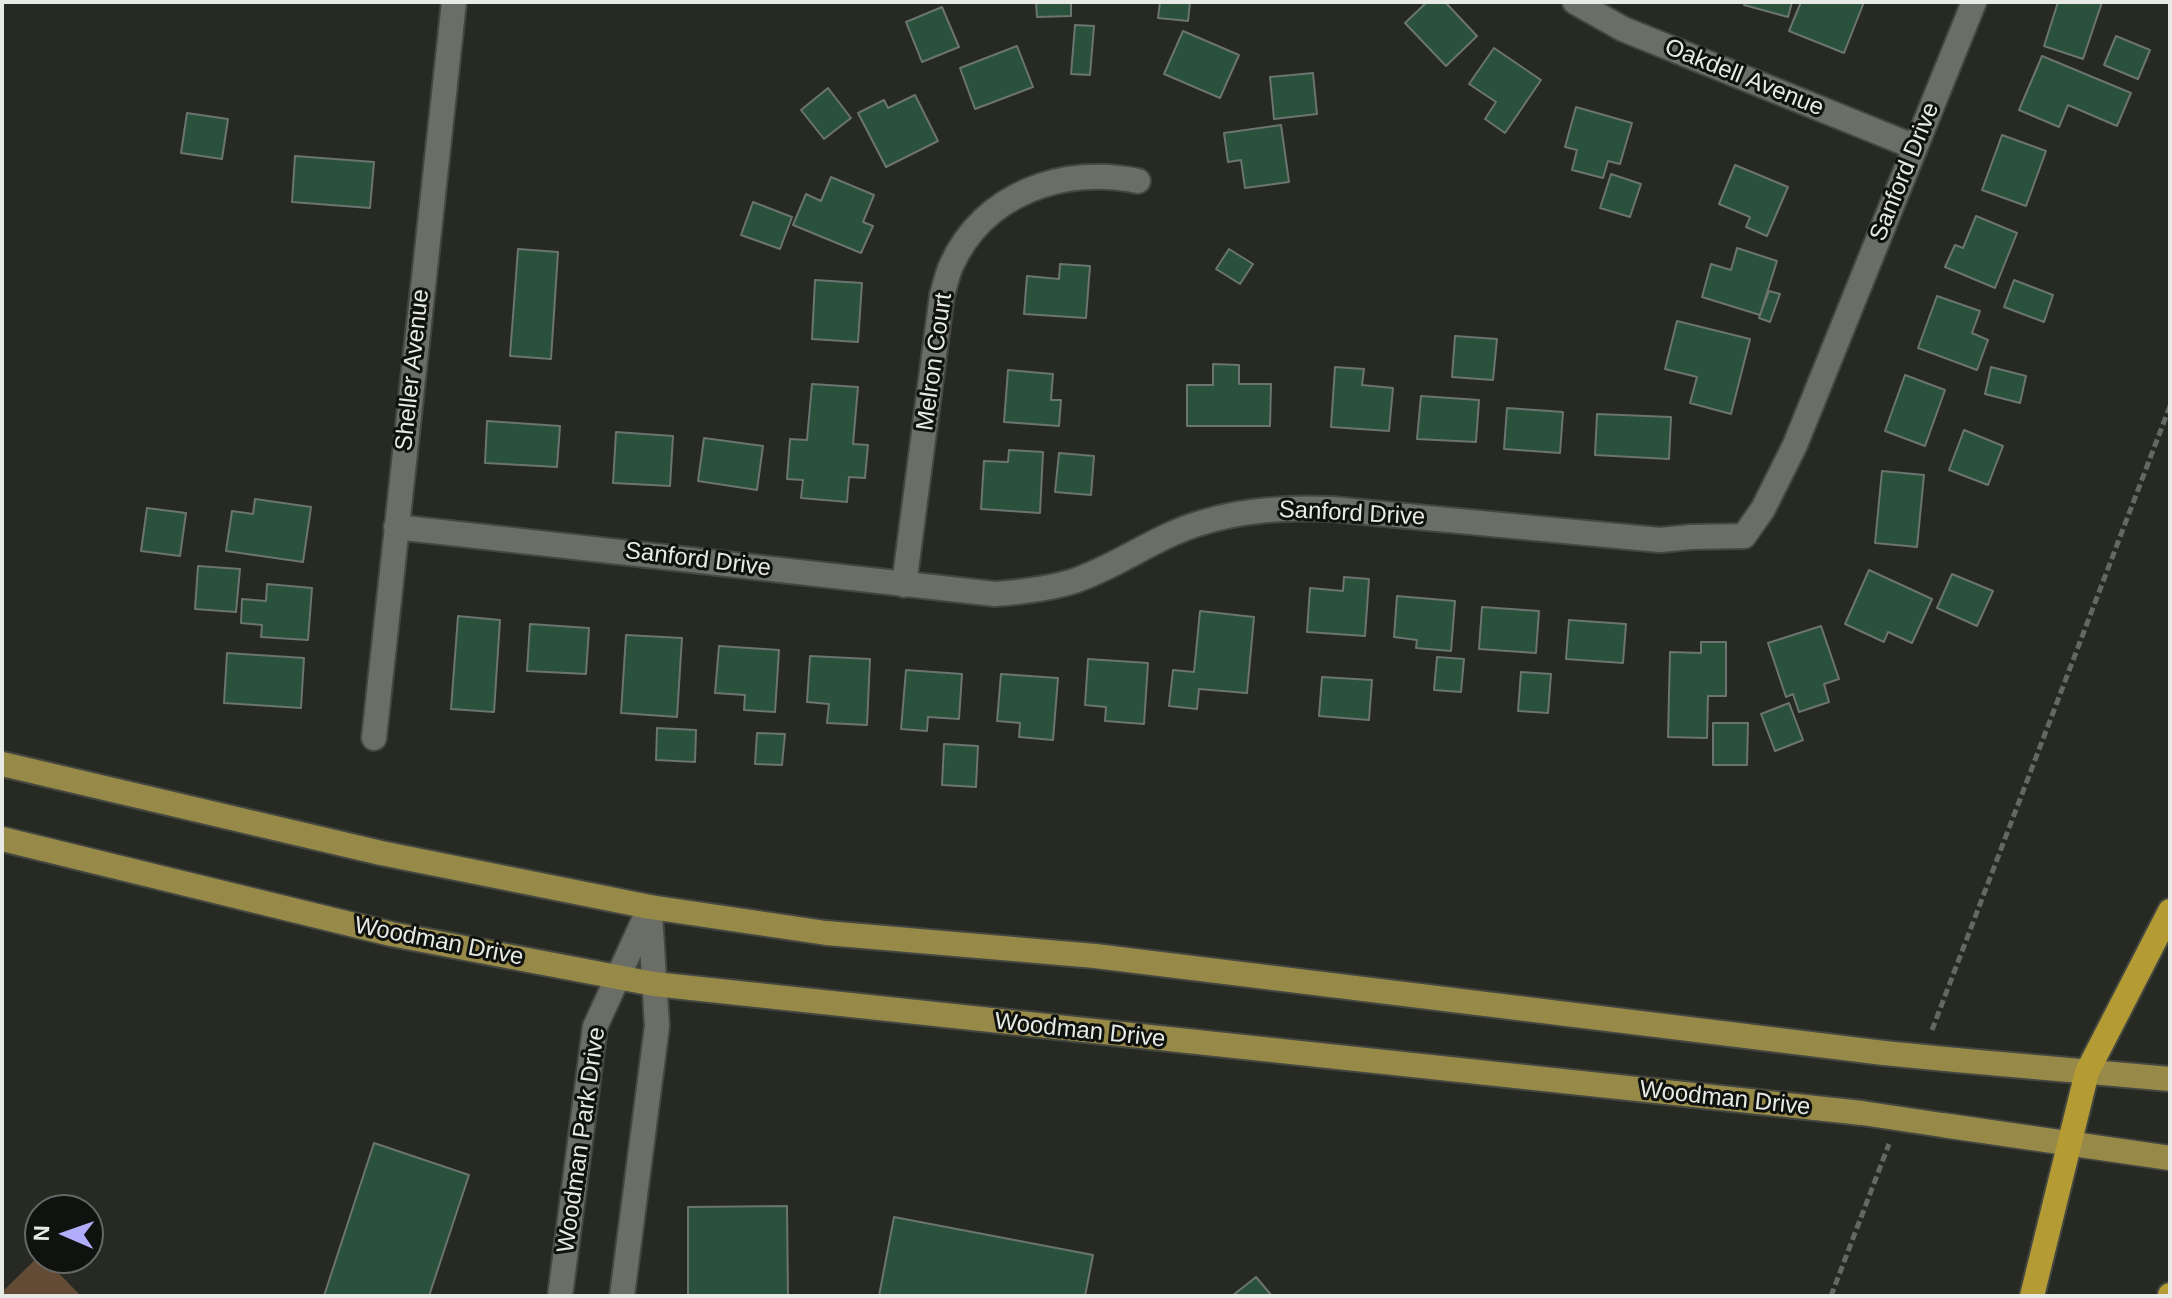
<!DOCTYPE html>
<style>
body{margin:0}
#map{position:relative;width:2172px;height:1298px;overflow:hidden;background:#272a23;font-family:Arial,sans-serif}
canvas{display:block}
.frame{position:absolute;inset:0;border:4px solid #e8eae6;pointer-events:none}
.north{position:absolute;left:24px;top:1194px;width:80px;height:80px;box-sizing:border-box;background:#10120f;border:2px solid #666865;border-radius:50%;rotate:272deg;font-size:22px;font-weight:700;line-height:32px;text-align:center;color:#e8eae6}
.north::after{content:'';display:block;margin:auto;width:28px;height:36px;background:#b1adfa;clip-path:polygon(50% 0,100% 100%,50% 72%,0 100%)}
</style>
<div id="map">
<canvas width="2172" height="1298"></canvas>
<div class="frame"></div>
<div class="north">N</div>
</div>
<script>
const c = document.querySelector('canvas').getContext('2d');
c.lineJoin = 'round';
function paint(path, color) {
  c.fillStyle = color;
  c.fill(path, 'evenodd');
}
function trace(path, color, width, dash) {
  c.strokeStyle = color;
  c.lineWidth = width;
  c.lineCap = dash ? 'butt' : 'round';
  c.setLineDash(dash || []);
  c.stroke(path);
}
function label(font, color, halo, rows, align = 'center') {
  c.font = font + ' Arial,sans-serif';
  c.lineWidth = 6;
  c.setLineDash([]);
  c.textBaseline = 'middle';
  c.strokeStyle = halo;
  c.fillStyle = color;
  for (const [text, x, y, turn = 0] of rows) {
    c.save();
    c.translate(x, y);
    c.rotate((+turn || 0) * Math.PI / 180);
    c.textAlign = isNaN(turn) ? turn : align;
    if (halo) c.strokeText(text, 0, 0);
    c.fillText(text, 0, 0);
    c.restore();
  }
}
const green = new Path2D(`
 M 40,1255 L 40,1258 L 44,1258 L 81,1296 L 2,1296 L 2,1292 Z`);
const building = new Path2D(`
 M 1036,2 L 1071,2 L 1071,16 L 1037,17 Z
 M 1160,2 L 1190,2 L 1188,21 L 1158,18 Z
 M 1427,2 L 1445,2 L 1477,36 L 1446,66 L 1405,23 Z
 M 1745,2 L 1792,2 L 1788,17 L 1744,5 Z
 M 1801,2 L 1864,2 L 1844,53 L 1789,31 Z
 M 2058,2 L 2102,2 L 2083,59 L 2044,46 Z
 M 942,7 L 959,47 L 922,62 L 906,22 Z
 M 1075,25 L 1094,26 L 1090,75 L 1071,74 Z
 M 1183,31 L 1239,55 L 1220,98 L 1164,74 Z
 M 2116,36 L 2150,50 L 2138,79 L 2104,65 Z
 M 1017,46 L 1033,87 L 975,109 L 960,68 Z
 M 1494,48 L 1541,80 L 1505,133 L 1485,119 L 1496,102 L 1469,84 Z
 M 2042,56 L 2131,93 L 2117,126 L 2068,105 L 2059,127 L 2019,110 Z
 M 1313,73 L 1317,114 L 1274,119 L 1270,77 Z
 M 828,88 L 851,118 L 824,139 L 801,110 Z
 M 915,95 L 938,141 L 886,167 L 858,113 L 884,100 L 888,108 Z
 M 1576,107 L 1632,123 L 1620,164 L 1608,161 L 1603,178 L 1572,170 L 1577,150 L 1565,147 Z
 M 187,113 L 228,119 L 222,159 L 181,153 Z
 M 1281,125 L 1289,182 L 1245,188 L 1241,160 L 1228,162 L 1224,133 Z
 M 2002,135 L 2046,151 L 2026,206 L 1982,190 Z
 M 295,156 L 374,162 L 370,208 L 292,202 Z
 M 1735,165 L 1788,187 L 1767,236 L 1746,227 L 1750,217 L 1719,204 Z
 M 1611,174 L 1641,184 L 1630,217 L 1600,208 Z
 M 831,177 L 874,195 L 863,222 L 873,226 L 861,253 L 793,225 L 806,194 L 821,201 Z
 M 753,202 L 792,217 L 780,249 L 741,235 Z
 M 1976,216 L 2017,233 L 1995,288 L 1945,267 L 1955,245 L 1963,248 Z
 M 1737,248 L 1777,261 L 1760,315 L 1702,297 L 1711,264 L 1731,270 Z
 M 518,249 L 558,252 L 551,359 L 510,356 Z
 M 1229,249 L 1253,264 L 1240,284 L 1216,269 Z
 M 1060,264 L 1090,266 L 1086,318 L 1024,314 L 1027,276 L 1059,279 Z
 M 815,280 L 862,283 L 858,342 L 812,339 Z
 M 2014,280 L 2053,295 L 2044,322 L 2004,307 Z
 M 1769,291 L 1780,294 L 1770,322 L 1759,318 Z
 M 1937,296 L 1980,311 L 1972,333 L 1988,340 L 1977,370 L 1918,348 Z
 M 1677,321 L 1750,339 L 1731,414 L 1690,403 L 1697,377 L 1665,369 Z
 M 1455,336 L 1497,339 L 1493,380 L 1452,377 Z
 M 1213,364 L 1239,365 L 1239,384 L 1271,384 L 1270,426 L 1187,426 L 1187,385 L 1213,385 Z
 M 1335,367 L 1364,369 L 1362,385 L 1393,388 L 1389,431 L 1331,427 Z
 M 1991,367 L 2026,376 L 2020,403 L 1985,394 Z
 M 1008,370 L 1053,374 L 1051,400 L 1061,400 L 1059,426 L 1004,422 Z
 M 1905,375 L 1945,390 L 1925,446 L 1885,431 Z
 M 812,384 L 858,387 L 853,444 L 868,445 L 865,478 L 849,477 L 847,502 L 801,498 L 803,480 L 787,479 L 790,439 L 807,440 Z
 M 1421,396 L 1479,400 L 1476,442 L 1417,439 Z
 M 1507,408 L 1563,412 L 1560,453 L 1504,449 Z
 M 1597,414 L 1671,417 L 1669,459 L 1595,455 Z
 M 487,421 L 560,426 L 557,467 L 485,463 Z
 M 1964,430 L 2003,446 L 1988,485 L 1949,470 Z
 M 616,432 L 673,436 L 670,486 L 613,483 Z
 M 704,438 L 763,446 L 757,490 L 698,481 Z
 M 1009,450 L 1043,452 L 1040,513 L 981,509 L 984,461 L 1008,462 Z
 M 1059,453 L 1094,456 L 1091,495 L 1055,492 Z
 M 1882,471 L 1924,475 L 1917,547 L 1875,543 Z
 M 255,499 L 311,507 L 303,562 L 226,551 L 232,511 L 253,514 Z
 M 147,508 L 186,513 L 180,556 L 141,551 Z
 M 198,566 L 240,569 L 236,612 L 195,609 Z
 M 1869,570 L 1932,599 L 1912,643 L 1888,632 L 1884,642 L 1845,624 Z
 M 1952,574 L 1993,591 L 1977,626 L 1937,608 Z
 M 1344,577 L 1369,579 L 1365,636 L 1307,632 L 1310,588 L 1343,591 Z
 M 267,584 L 312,588 L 308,640 L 261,637 L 262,625 L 241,623 L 242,599 L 266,601 Z
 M 1397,596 L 1455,601 L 1451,651 L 1416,648 L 1417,640 L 1394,637 Z
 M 1482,607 L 1539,611 L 1536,653 L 1479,649 Z
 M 1200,611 L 1254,617 L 1247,693 L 1199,689 L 1197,709 L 1169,706 L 1173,670 L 1194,672 Z
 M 458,616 L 500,620 L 494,712 L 451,709 Z
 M 1569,620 L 1626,624 L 1623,663 L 1566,659 Z
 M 530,624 L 589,628 L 586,674 L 527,671 Z
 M 1821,626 L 1839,679 L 1824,684 L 1829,702 L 1799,712 L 1793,694 L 1786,697 L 1768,643 Z
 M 626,635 L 682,638 L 677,717 L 621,713 Z
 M 1701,642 L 1726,642 L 1726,696 L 1708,696 L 1707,738 L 1668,737 L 1670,652 L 1701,653 Z
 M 719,646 L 779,650 L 775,712 L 744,710 L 745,695 L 715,693 Z
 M 227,653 L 304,658 L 301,708 L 224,703 Z
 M 810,656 L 870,659 L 867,725 L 827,723 L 829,704 L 807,702 Z
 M 1437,657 L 1464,659 L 1461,692 L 1434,690 Z
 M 1088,659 L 1148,663 L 1144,724 L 1105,721 L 1106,707 L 1085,705 Z
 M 906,670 L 962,674 L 959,719 L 928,717 L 927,731 L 901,729 Z
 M 1521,672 L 1551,674 L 1548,713 L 1518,711 Z
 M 1001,674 L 1058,678 L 1053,740 L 1019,737 L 1020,723 L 997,721 Z
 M 1322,677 L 1372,680 L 1369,720 L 1319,716 Z
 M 1789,703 L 1803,740 L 1775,751 L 1761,714 Z
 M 1713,723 L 1748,723 L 1747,765 L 1713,765 Z
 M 657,728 L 696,730 L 695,762 L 656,760 Z
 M 757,733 L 785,734 L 782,765 L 755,764 Z
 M 944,744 L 978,746 L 976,787 L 942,785 Z
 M 374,1143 L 469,1175 L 429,1296 L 324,1296 Z
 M 787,1206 L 788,1296 L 688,1296 L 688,1207 Z
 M 894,1217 L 1093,1255 L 1085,1296 L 879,1296 Z
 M 1256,1277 L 1272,1296 L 1232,1296 Z`);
const path = new Path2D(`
 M 1932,1030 L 2170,406
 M 1831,1296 L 1889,1144`);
const minor = new Path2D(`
 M 1575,2 L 1623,29 L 1915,147
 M 396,527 L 995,594 C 1022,592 1048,589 1074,581 C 1119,566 1157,535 1204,522 C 1246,509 1289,507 1332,509 L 1660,540 L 1691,537 L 1744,536 L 1763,509 L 1795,445 L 1974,2
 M 904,585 L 942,295 C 945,286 947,275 951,266 C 983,193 1065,165 1138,181
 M 374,738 L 454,2
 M 560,1296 L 595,1027 L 650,907
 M 622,1296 L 657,1026 L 650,913`);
const primary = new Path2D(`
 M 2,764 L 381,853 L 650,907 L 826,933 L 1095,956 L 1884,1053
 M 2,839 L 391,934 L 654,984 L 1862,1113
 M 1956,1060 L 2170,1079
 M 1942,1125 L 2170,1158`);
const motorway = new Path2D(`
 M 2032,1296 L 2087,1072 L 2170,911
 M 2170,1296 L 2170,1295`);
const primaryBridge = new Path2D(`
 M 1884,1053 L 1956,1060
 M 1862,1113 L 1942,1125`);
const streetNames = [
 ["Oakdell Avenue",1744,78,22],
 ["Sanford Drive",1905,172,-68],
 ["Melron Court",935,362,-82],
 ["Sheller Avenue",413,370,-84],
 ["Sanford Drive",1352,514,3],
 ["Sanford Drive",698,560,7],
 ["Woodman Drive",439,942,11],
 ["Woodman Drive",1080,1031,6],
 ["Woodman Drive",1725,1099,6],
 ["Woodman Park Drive",582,1140,-82]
];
paint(green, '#644b35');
paint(building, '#2a513c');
trace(building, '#6c746f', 2);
trace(minor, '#444640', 28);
trace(primary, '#444640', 28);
trace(motorway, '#444640', 28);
trace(path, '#656862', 5, [8, 4]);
trace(minor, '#6b6e67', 24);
trace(primary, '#978948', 24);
trace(motorway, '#b49b34', 24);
trace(primaryBridge, '#444640', 28, []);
trace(primaryBridge, '#978948', 24);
label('24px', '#e8eae6', '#10120f', streetNames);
</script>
